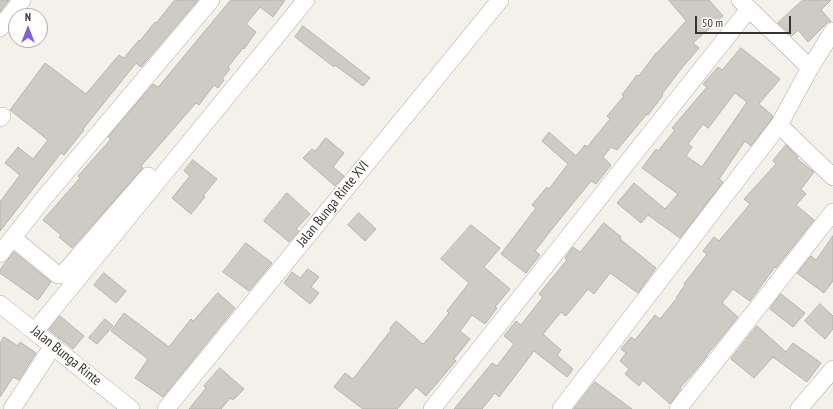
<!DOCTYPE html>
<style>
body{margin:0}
#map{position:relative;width:833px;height:409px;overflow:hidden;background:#f4f0ea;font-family:"PT Sans Narrow",sans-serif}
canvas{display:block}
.north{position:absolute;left:8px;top:8px;width:40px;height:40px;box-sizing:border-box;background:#fffefd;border:1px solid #aeadab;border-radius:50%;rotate:0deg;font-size:11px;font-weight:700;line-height:16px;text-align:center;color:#343331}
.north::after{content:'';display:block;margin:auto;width:14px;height:18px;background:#805fda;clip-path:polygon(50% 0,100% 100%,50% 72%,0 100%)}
.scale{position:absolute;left:695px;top:16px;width:96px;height:18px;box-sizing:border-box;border:2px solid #343331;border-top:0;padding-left:5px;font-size:12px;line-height:14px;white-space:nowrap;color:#343331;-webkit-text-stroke:3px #fffefd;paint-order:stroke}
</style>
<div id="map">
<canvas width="833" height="409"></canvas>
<div class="north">N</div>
<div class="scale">50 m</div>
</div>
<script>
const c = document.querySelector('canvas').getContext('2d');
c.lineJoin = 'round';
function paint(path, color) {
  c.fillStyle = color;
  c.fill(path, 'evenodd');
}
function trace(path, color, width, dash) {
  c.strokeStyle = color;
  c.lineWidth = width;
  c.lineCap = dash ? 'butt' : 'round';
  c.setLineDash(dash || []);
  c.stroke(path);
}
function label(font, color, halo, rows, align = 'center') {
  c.font = font + ' "PT Sans Narrow",sans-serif';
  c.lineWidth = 3;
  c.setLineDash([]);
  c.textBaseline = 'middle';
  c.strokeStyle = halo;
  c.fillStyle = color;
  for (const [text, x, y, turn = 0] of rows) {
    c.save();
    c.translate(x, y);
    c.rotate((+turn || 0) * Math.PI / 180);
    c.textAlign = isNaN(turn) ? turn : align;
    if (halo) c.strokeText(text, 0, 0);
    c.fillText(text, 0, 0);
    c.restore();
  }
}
const building = new Path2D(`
 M 0,0 L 9,0 L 0,12 Z
 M 175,0 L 198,0 L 141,67 L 136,63 L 83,129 L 84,130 L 64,155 L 61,153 L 0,231 L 0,202 L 20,175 L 5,163 L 18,147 L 33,159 L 48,140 L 10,110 L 45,63 L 86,94 L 119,55 L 124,58 L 139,40 L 140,41 L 155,22 L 156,23 Z
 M 231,0 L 285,0 L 273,17 L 260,7 L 246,24 L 256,32 L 244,49 L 243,48 L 228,67 L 230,69 L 222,79 L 224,80 L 218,88 L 214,85 L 199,105 L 196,103 L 141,166 L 143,168 L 72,248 L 59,237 L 61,235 L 43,220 L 80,178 L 78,176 L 111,139 L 108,137 L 153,84 L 158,87 Z
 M 669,0 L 709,0 L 723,16 L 693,43 L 699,48 L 681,69 L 662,94 L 663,95 L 648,115 L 647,114 L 617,150 L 611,147 L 603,157 L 611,165 L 596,184 L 591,181 L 556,224 L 535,251 L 540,255 L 526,273 L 501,254 L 536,208 L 532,205 L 547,187 L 549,189 L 568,164 L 542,141 L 549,132 L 576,156 L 585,145 L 587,147 L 610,119 L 607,116 L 624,96 L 622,95 L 637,75 L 639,76 L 656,53 L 657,53 L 686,21 Z
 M 803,0 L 831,0 L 821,10 L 831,21 L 828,22 L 808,42 L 798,30 L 792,36 L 778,23 Z
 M 303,26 L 370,78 L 363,86 L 335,65 L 334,67 L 295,37 Z
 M 741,48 L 780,79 L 759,104 L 773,116 L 771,120 L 751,146 L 745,141 L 719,179 L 723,182 L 680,238 L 648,215 L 641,223 L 617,203 L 634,183 L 665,209 L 678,194 L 642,168 L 656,149 L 658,151 L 675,130 L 672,128 L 707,87 L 703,84 L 718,67 L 722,70 ZM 735,93 L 747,102 L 702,167 L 686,156 L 692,147 L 688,144 L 703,124 L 708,128 Z
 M 326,138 L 344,153 L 333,167 L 344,176 L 335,186 L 303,158 L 312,149 L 315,151 Z
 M 786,145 L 798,157 L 796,158 L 814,172 L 801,189 L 806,194 L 796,205 L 814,220 L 776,268 L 775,267 L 750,301 L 733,289 L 722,303 L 738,317 L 706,356 L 707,356 L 694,372 L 680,388 L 681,389 L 670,404 L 643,380 L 639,386 L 625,374 L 629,369 L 620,361 L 626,353 L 621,349 L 631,337 L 635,340 L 655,315 L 660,319 L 677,298 L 676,298 L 685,285 L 684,284 L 707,254 L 703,251 L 714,237 L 719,241 L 750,204 L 744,199 L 776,164 L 773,161 Z
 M 193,160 L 217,179 L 203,196 L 205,197 L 191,214 L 172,198 L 190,176 L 184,171 Z
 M 287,193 L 310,214 L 296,229 L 299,231 L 289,242 L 264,221 Z
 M 359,213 L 376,229 L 365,241 L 348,225 Z
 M 604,223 L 621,237 L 620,239 L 656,268 L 638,293 L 610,273 L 594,294 L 588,289 L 566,316 L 561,312 L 543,334 L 561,350 L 557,355 L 573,369 L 567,377 L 534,351 L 499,397 L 495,393 L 482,409 L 454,409 L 492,363 L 497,366 L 514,344 L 504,336 L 516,321 L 521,325 L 543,297 L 539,294 L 567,260 L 565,258 L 573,247 L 580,252 Z
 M 471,225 L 500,248 L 484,267 L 510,289 L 495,307 L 497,308 L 485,324 L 472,315 L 460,331 L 470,339 L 454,359 L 456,361 L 426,396 L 416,387 L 397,409 L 363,409 L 334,387 L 345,373 L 353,379 L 391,330 L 390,328 L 396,321 L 423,344 L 429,338 L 449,313 L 447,311 L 469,283 L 441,259 Z
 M 833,236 L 833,281 L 824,293 L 797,273 L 811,256 L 816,260 Z
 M 246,243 L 272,263 L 249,291 L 223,272 Z
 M 14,252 L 51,282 L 38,300 L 0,273 L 0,270 Z
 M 308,269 L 319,277 L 311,287 L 319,293 L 310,304 L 284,283 L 292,272 L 300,278 Z
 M 104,273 L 126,291 L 116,303 L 94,285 Z
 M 218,293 L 235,308 L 163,397 L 135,378 L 148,359 L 111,331 L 124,313 L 169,347 L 191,319 L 193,321 Z
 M 781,294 L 805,313 L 793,327 L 770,309 Z
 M 820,304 L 833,316 L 833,329 L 825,339 L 805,321 Z
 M 60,316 L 84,336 L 73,349 L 49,330 Z
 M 105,319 L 113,326 L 97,344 L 89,338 Z
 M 757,326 L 786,352 L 793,343 L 821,363 L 807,382 L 773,357 L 754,378 L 731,359 Z
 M 4,337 L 18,346 L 20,342 L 36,353 L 19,380 L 13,377 L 0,397 L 0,344 Z
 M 220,368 L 244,389 L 233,400 L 230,398 L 221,409 L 189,409 L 206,388 L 204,386 Z
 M 595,382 L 632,409 L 574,409 Z`);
const minor = new Path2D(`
 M 740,0 L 810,68
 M 0,28 L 22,0
 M 0,118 L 2,116
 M 779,125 L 833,177
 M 13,238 L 58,275 L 62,275 L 148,176
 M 0,254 L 44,198 L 211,0
 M 0,304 L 131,409
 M 35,331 L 306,0
 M 12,409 L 53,346
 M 166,409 L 500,0
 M 432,409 L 749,9
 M 561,409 L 779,125 L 810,68 L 833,31
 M 678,409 L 833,212
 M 799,409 L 833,369`);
const streetNames = [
 ["Jalan Bunga Rinte XVI",333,204,-51],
 ["Jalan Bunga Rinte",66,356,39]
];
paint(building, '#cecbc5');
trace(building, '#b7b3ae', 1);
trace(minor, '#adaaa4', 18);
trace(minor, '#fff', 17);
label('14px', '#343331', '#fffefd', streetNames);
</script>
